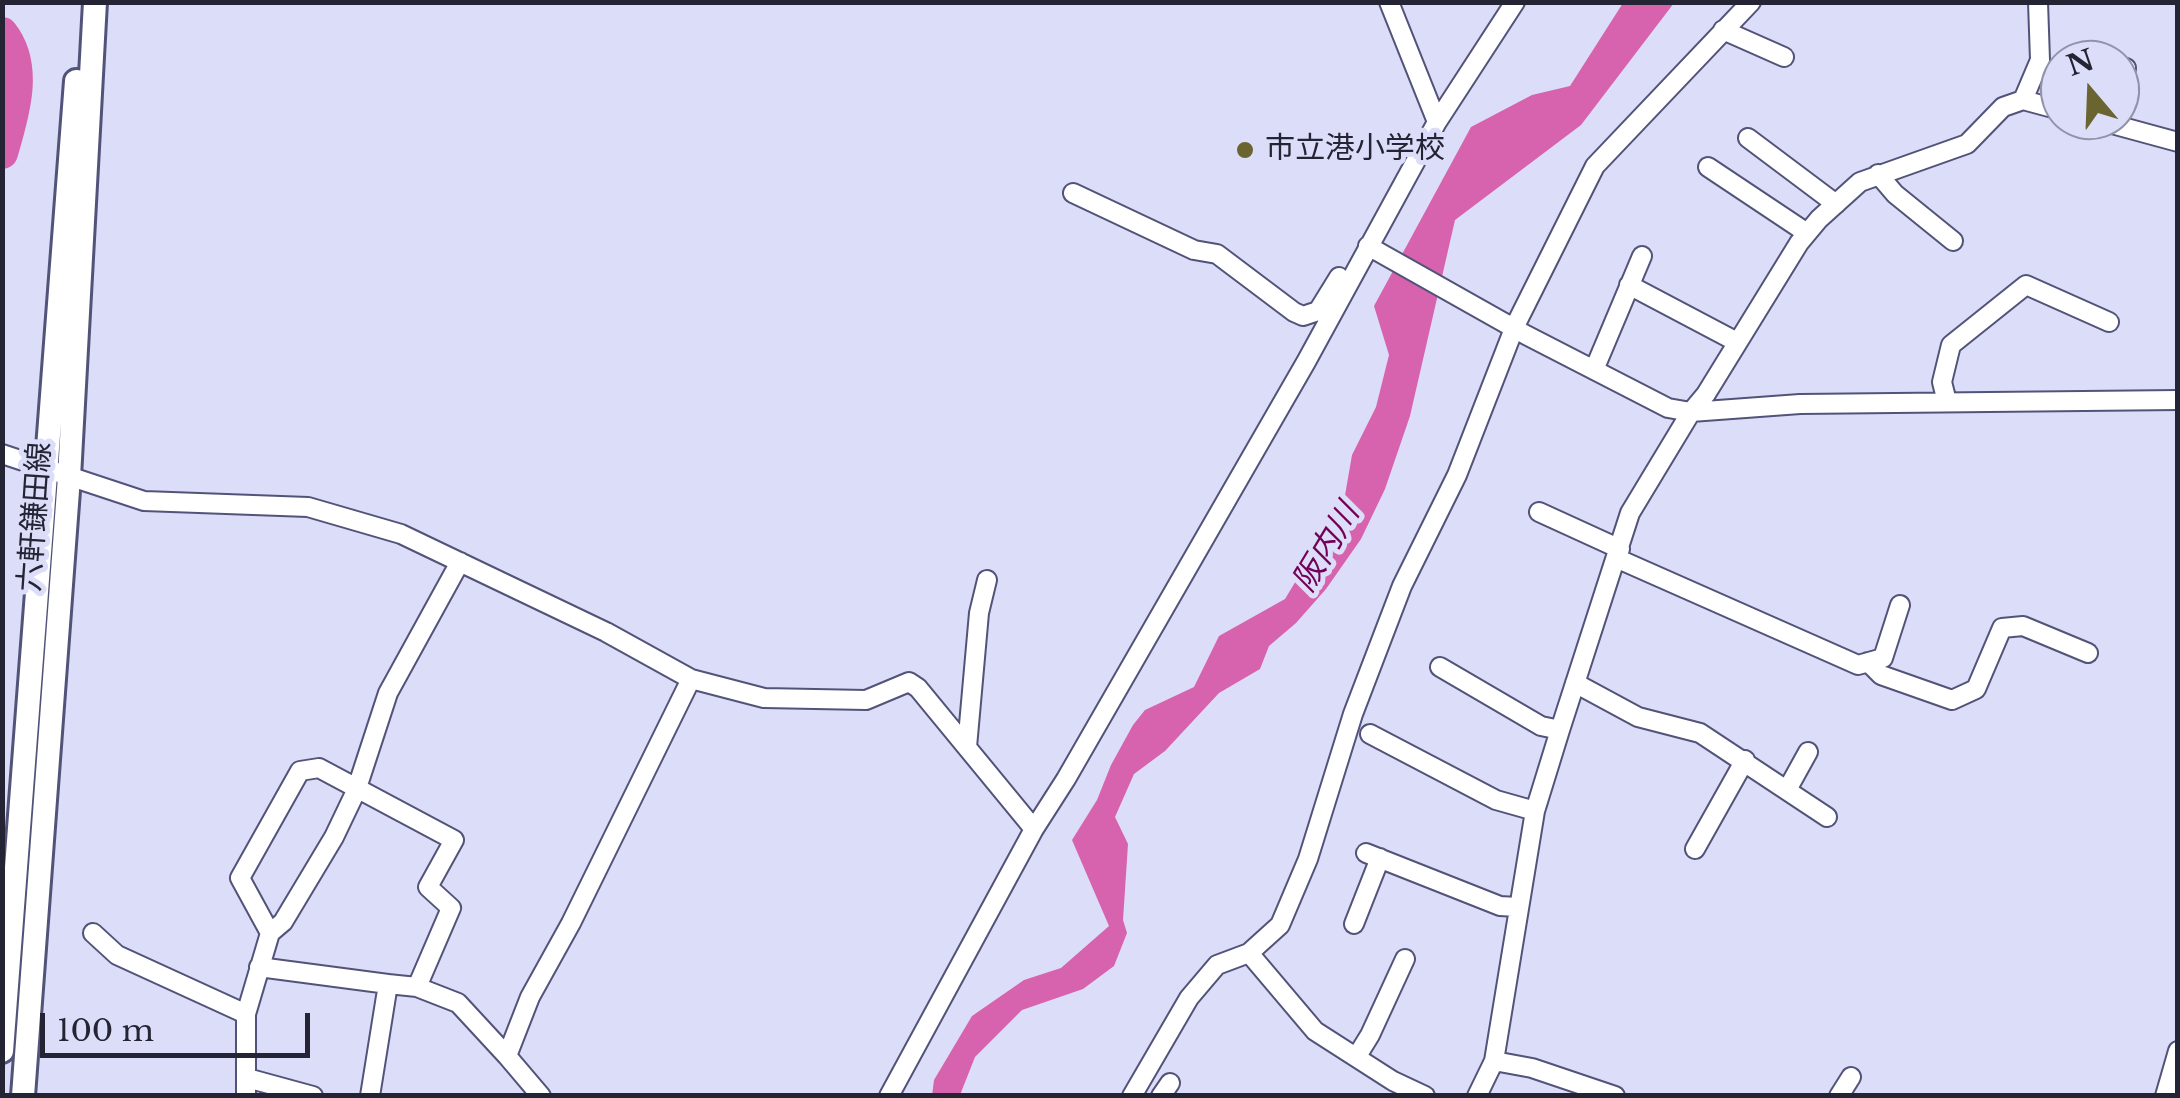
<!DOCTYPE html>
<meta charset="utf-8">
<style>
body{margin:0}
#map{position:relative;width:2180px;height:1098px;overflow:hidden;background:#dcddf8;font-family:"Libre Baskerville",serif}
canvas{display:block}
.frame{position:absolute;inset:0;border:5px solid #242435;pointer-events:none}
.north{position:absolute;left:2040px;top:40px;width:100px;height:100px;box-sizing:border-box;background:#dcddf8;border:2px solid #9293aa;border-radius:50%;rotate:341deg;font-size:28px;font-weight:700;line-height:40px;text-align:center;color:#242435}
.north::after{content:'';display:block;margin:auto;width:35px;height:45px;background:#696430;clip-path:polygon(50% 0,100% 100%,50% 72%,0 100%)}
.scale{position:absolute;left:40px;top:1013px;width:270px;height:45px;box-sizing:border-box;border:5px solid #242435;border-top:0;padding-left:12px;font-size:30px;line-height:35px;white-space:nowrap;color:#242435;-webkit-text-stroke:8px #dcddf8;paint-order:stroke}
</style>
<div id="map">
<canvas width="2180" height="1098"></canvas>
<div class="frame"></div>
<div class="north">N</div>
<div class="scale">100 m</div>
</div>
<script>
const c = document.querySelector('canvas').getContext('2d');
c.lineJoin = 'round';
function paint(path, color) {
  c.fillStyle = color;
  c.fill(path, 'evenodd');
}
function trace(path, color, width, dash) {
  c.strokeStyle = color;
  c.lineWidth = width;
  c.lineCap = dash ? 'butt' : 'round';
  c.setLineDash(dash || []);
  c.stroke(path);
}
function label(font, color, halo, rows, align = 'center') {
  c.font = font + ' "Libre Baskerville","Noto Sans JP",serif';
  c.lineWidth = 10;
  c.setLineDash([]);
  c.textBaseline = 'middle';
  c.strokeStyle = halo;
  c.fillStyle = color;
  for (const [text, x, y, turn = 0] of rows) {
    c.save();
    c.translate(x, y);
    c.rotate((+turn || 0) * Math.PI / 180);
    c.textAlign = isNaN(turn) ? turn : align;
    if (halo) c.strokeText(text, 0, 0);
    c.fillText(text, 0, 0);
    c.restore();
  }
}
const water = new Path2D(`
 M 1623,3 L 1674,3 L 1581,125 L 1455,220 L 1410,416 L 1385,489 L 1361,539 L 1326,589 L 1296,623 L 1269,646 L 1260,669 L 1219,693 L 1165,751 L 1134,774 L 1115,817 L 1128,844 L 1123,920 L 1127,933 L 1114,966 L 1083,989 L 1022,1010 L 975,1057 L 960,1095 L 932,1096 L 934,1080 L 972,1016 L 1024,980 L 1061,968 L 1109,926 L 1072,840 L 1097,800 L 1111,765 L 1133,725 L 1145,710 L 1194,687 L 1219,636 L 1285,599 L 1344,501 L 1352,455 L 1376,407 L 1389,355 L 1374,306 L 1471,127 L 1532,95 L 1570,86 Z`);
const river = new Path2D(`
 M 2,33 C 29,67 13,115 2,153`);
const minor = new Path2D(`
 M 1389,2 L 1437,122
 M 1723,30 L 1784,57
 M 2120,95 L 2126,68
 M 2023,100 L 2040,60 L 2038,2
 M 2097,120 L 2178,142
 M 1748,138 L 1836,204
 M 1708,167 L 1807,233
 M 1878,174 L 1895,194 L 1953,241
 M 1073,193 L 1194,250 L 1217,254 L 1294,312 L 1303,316 L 1318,311 L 1339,277
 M 1368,246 L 1526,335 L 1668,408 L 1691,412 L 1800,404 L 2178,400
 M 1629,285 L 1737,342
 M 1594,370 L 1642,256
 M 1947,402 L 1942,382 L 1951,345 L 2026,285 L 2109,322
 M 2,454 L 144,501 L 308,507 L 401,534 L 606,632 L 691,679 L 764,698 L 866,700 L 909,682 L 918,688 L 1034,829
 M 1539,512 L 1620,549
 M 1616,558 L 1858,665 L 1883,658 L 1900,605
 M 1868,662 L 1881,675 L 1952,700 L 1976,689 L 2002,628 L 2023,626 L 2088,653
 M 1440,667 L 1541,726 L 1560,730
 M 1575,683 L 1638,717 L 1700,733 L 1827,817
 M 1370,734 L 1496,800 L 1535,811
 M 967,747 L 979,613 L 987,580
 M 1787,790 L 1808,752
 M 1695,849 L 1745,760
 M 1366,853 L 1500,906 L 1517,907
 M 1354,924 L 1380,858
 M 93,933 L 117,955 L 246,1014
 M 270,933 L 240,878 L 300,771 L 319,768 L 454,840 L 428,887 L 451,908 L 417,987 L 388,984 L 370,1096
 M 1249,953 L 1315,1031 L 1393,1081 L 1425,1096
 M 259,967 L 388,984
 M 417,987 L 458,1003 L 507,1056
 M 1357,1056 L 1370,1035 L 1405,959
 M 1494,1061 L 1532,1068 L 1615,1096
 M 247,1078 L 313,1096
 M 246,1096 L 246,1014 L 270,933 L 283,922 L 334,837 L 356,791 L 388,693 L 460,562
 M 541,1096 L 507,1056 L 530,997 L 571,923 L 691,679
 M 889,1096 L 1034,829 L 1066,779 L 1306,362 L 1437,122 L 1515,2
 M 1132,1096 L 1189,998 L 1217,965 L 1249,953 L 1280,925 L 1308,859 L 1353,714 L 1402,586 L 1457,475 L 1515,326 L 1595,166 L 1751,2
 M 1161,1096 L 1170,1083
 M 1477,1096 L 1494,1061 L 1535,811 L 1560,730 L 1630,513 L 1691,412 L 1706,394 L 1799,243 L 1819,219 L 1860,182 L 1967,144 L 2003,107 L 2023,100 L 2060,110
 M 1839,1096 L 1851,1077
 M 2165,1096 L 2178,1051`);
const major = new Path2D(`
 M 2,1051 L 76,81
 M 23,1096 L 69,477 L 95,2`);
const markers = [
 [1245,150,10,"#696430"]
];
const poiNames = [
 ["市立港小学校",1265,150]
];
const streetNames = [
 ["六軒鎌田線",36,517,-86]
];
const waterNames = [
 ["阪内川",1327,548,-59]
];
paint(water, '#d762ad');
trace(river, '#d762ad', 32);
trace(minor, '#525379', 22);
trace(major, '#525379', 28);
trace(minor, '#fff', 18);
trace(major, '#fff', 22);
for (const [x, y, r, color] of markers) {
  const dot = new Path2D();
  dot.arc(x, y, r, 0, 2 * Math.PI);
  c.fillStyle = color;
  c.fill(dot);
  trace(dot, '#dcddf8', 4);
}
label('30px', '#242435', '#dcddf8', poiNames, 'left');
label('30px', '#242435', '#dcddf8', streetNames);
label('italic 32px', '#730056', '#dcddf8', waterNames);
</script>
